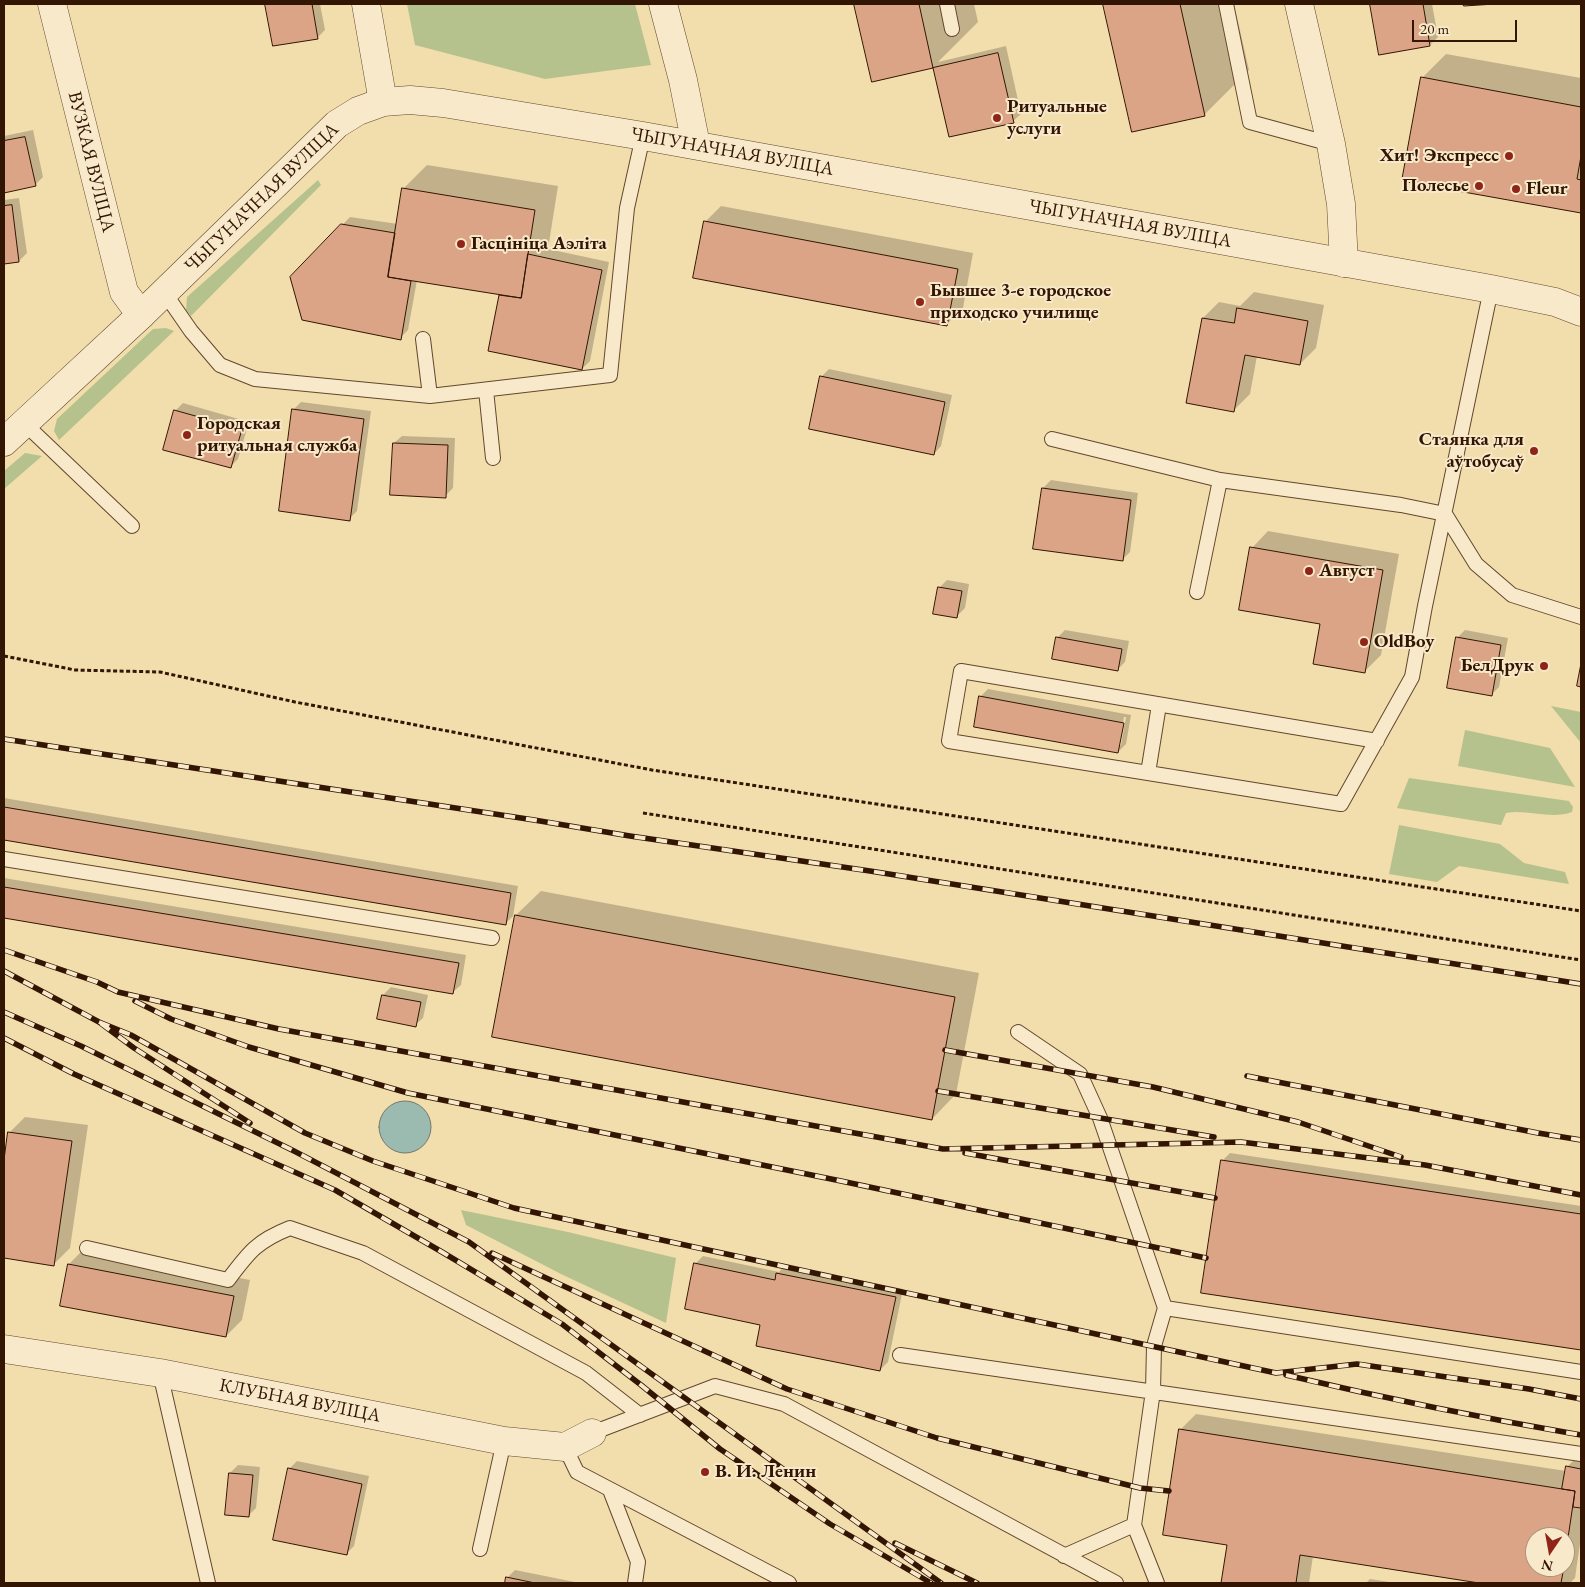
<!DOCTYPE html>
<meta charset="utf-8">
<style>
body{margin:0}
#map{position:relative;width:1585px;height:1587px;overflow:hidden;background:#f2ddac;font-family:"EB Garamond",serif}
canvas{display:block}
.frame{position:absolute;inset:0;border:5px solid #331503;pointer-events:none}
.north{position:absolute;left:1525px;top:1527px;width:50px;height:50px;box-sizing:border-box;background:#f7e9c9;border:1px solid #a9947a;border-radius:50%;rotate:192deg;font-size:14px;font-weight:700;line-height:20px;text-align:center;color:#331503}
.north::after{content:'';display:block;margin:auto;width:18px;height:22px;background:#8f2418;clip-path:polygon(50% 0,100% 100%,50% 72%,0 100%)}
.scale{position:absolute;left:1412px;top:20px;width:105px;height:22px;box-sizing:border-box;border:2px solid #331503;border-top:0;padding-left:6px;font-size:15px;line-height:18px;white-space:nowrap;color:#331503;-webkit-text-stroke:4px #f7e9c9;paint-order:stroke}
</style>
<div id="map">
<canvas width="1585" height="1587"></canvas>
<div class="frame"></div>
<div class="north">N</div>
<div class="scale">20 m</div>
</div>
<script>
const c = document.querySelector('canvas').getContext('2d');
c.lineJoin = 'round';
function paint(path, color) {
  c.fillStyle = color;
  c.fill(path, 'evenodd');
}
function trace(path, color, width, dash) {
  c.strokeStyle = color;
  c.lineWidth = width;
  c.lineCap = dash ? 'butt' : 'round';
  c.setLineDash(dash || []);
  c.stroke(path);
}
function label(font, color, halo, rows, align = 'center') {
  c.font = font + ' "EB Garamond",serif';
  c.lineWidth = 4;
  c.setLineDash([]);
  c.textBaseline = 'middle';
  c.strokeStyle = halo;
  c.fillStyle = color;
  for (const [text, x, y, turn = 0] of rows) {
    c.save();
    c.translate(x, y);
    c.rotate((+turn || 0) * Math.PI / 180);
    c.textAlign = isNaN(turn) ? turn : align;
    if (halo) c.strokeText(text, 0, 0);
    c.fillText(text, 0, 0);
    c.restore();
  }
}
const green = new Path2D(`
 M 407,4 L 635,4 L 651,65 L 545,79 L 415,45 Z
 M 318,180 L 321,185 L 191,316 L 186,310 L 187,297 Z
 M 166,328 L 174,331 L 59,440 L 54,431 L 57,419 L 153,329 Z
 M 25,453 L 42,456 L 4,489 L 4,471 Z
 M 1551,706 L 1581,712 L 1581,743 Z
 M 1465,730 L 1550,748 L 1575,787 L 1458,766 Z
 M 1409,778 L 1569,801 L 1573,807 L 1572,812 C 1551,820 1528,809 1506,813 L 1501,825 L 1397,808 Z
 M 1399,825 L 1500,844 L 1524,863 L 1565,872 L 1569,884 L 1459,866 L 1437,882 L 1389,874 Z
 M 461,1210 L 568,1232 L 676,1258 L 666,1323 L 563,1275 L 466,1225 Z`);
const water = new Path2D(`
 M379 1127a26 26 0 1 1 52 0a26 26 0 1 1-52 0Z`);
const shadow = new Path2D(`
 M 266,4 L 320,4 L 325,30 L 317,38 L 274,45 Z
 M 855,4 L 974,4 L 978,22 L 938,62 L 1006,46 L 1021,114 L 1013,121 L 950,135 L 934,67 L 872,81 Z
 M 1105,4 L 1234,4 L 1249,70 L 1204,115 L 1133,131 Z
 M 1372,4 L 1432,4 L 1438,37 L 1430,45 L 1380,53 Z
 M 1446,54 L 1581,78 L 1581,212 L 1403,180 L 1422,78 Z
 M 33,130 L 43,177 L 35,185 L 4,192 L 4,136 Z
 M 427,165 L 558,186 L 548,249 L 609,262 L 590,361 L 582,369 L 500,295 L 502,294 L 417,280 L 408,330 L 400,338 L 292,277 L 350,217 L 398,224 L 403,189 Z
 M 19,198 L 27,253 L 19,261 L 4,263 L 4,200 Z
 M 721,206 L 973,253 L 963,308 L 947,324 L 705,222 Z
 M 1254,292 L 1324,305 L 1316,348 L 1300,364 L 1257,356 L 1250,394 L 1234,410 L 1188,402 L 1203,318 L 1219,302 L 1240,306 Z
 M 829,369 L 952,395 L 941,446 L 934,454 L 821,377 Z
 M 301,402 L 371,411 L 357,511 L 349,519 L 293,410 Z
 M 183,403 L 249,422 L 238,459 L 230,467 L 175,411 Z
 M 402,436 L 455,438 L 453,488 L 445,496 L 394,443 Z
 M 1051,480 L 1138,493 L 1130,552 L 1122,560 L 1043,488 Z
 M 1268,531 L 1399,554 L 1381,655 L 1365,671 L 1252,548 Z
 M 947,580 L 969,584 L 965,608 L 957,616 L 939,588 Z
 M 1065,630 L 1129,641 L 1125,662 L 1117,670 L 1057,638 Z
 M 1465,630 L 1508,638 L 1499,687 L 1491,695 L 1457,638 Z
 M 988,689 L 1131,715 L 1126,744 L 1118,752 L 980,697 ZM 1124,717 L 1126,717 L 1121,745 L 1119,745 Z
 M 4,798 L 518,886 L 513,916 L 505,924 L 4,838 Z
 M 4,878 L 466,955 L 461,985 L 453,992 L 4,917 Z
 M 541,891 L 979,973 L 956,1094 L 932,1119 L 516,915 Z
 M 391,987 L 428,995 L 423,1018 L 415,1025 L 379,1018 L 383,995 Z
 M 25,1117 L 88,1125 L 70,1248 L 54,1264 L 4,1257 L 4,1151 L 6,1152 L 9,1133 Z
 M 1230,1153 L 1581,1206 L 1581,1348 L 1202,1292 L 1222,1161 Z
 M 85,1248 L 250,1280 L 242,1320 L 226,1336 L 69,1264 Z
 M 703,1256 L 779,1272 L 785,1265 L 903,1289 L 888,1362 L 880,1370 L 762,1324 L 695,1264 Z
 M 1196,1414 L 1566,1471 L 1567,1467 L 1575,1459 L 1581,1460 L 1581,1537 L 1575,1578 L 1570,1583 L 1487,1583 L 1313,1556 L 1309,1583 L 1222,1583 L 1228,1544 L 1180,1430 ZM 1535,1537 L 1565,1537 L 1565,1567 L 1535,1567 Z
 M 297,1461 L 369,1476 L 354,1546 L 346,1554 L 289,1469 Z
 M 238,1465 L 260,1467 L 256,1508 L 248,1516 L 230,1473 Z
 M 515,1570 L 580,1583 L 506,1583 L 507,1578 Z
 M 1370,1579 L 1396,1583 L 1366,1583 Z`);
const building = new Path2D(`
 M 265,4 L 312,4 L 318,39 L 273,46 Z
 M 854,4 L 919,4 L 933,68 L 872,82 Z
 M 1103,4 L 1180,4 L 1205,116 L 1132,132 Z
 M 1370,4 L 1423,4 L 1430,46 L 1379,55 Z
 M 1463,4 L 1495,4 L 1464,6 Z
 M 998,53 L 1014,123 L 949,137 L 933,68 Z
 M 1421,77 L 1581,107 L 1581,156 L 1577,179 L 1581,180 L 1581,213 L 1402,181 Z
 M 25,137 L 36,186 L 4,193 L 4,141 Z
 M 402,188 L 535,210 L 521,298 L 388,277 Z
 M 12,205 L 19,262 L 4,264 L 4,206 Z
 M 704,221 L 958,269 L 947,326 L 693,278 Z
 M 341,224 L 395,233 L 388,277 L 411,281 L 401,340 L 302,320 L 290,277 Z
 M 528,254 L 602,270 L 582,370 L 488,351 L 499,295 L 521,298 Z
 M 1237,308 L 1308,321 L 1300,365 L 1245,355 L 1234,412 L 1186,403 L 1202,318 L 1234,323 Z
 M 820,376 L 945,402 L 934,455 L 809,429 Z
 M 292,409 L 364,419 L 350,521 L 279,511 Z
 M 174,410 L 242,429 L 231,468 L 163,450 Z
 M 393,443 L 448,445 L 446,498 L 390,495 Z
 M 1042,488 L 1131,500 L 1123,561 L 1033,549 Z
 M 1250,547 L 1383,570 L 1365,673 L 1313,664 L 1320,624 L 1239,610 Z
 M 938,587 L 962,591 L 957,618 L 933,614 Z
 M 1056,637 L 1122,649 L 1118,671 L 1052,659 Z
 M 1456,637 L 1501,645 L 1492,696 L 1447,688 Z
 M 1581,664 L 1581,687 L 1577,686 Z
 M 979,696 L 1124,723 L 1118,753 L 974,727 Z
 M 4,807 L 511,893 L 506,925 L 4,840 Z
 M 4,887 L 459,963 L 453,994 L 4,918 Z
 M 515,915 L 955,997 L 932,1120 L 492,1037 Z
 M 382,995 L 421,1002 L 416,1027 L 377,1019 Z
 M 8,1132 L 72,1141 L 54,1266 L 4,1258 L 4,1160 Z
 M 1221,1160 L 1581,1214 L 1581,1350 L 1201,1293 Z
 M 694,1263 L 775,1280 L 776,1273 L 896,1297 L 880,1371 L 756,1346 L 760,1325 L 685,1309 Z
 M 68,1264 L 234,1296 L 226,1337 L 60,1306 Z
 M 1179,1429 L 1575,1491 L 1565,1558 L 1565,1537 L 1535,1537 L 1535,1567 L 1564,1567 L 1561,1583 L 1479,1583 L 1300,1555 L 1296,1583 L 1221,1583 L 1227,1545 L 1163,1535 Z
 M 1566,1466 L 1581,1469 L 1581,1508 L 1573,1507 L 1575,1491 L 1562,1489 Z
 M 288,1468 L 362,1484 L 347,1555 L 273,1540 Z
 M 229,1473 L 253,1475 L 249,1517 L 225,1515 Z
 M 506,1577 L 535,1583 L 505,1583 Z`);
const path = new Path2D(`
 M 4,656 L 75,670 L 160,672 L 295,702 L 652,770 L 1581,911
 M 643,813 L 1581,960`);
const service = new Path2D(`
 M 947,4 L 952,29
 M 1226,4 L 1250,122 L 1331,144
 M 164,292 L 191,331 L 220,365 L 255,379 L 430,396 L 610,375 L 627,208 L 643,136
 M 423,339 L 430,396
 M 486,390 L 493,458
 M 24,423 L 132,526
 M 1052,439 L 1220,480
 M 1197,592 L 1220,480 L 1401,505 L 1445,514 L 1476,564 L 1512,595 L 1581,617
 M 1377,741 L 961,671 L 949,741 L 1341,804 L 1412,677 L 1425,606 L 1491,289
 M 1148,773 L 1159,705
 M 4,859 L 492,938
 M 1018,1032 L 1080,1074 L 1100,1118 L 1165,1308 L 1154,1346 L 1153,1391 L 1134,1525
 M 87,1248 L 228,1280 C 249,1252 257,1241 290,1228 L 363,1253 L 586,1373 L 640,1415
 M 1165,1308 L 1581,1372
 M 900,1355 L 1581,1454
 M 160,1373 L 208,1583
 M 592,1433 L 715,1386 L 784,1404 L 1116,1583
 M 565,1447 L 577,1472 L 789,1583
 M 610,1490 L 638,1562 L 635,1583
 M 480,1549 L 504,1441
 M 1064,1556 L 1134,1525 L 1157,1583`);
const minor = new Path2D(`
 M 52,4 L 124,292 L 141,315
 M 366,4 L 383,102
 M 1299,4 L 1331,144 L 1341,204 L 1344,263
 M 4,1349 L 160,1373 L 504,1441 L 565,1447 L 592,1433`);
const tertiary = new Path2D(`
 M 663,4 L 683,80 L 696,145
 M 4,442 L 141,315 L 337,124 L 358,111 L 383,102 L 410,100 L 443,103 L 643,136 L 1491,289 L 1555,302 L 1581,312`);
const rail = new Path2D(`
 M 4,739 L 534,820 L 630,836 L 870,871 L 1581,984
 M 4,950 L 97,982 L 118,992 L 279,1029 L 943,1149 L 1241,1142 L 1425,1165 L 1581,1195
 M 4,971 L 99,1022 L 134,1048 L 250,1123
 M 135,1001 L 171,1019 L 249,1047 L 408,1093 L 841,1181 L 1206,1258
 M 4,1012 L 81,1046 L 294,1151 L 469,1242 L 941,1583
 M 99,1022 L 131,1035 L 305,1133 L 373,1161 L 514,1208 L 1276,1373 L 1357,1364 L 1529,1389 L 1581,1399
 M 4,1038 L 74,1074 L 335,1190 L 442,1252 L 562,1324 L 641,1385 L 720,1449 L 830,1524 L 931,1583
 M 945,1050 L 1153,1087 L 1298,1122 L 1401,1157
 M 1247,1076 L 1538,1133 L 1581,1140
 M 938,1091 L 1214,1137
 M 965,1153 L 1215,1198
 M 492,1253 L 787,1389 L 937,1438 L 1140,1488 L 1169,1491
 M 1286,1375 C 1384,1398 1482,1418 1581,1435
 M 895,1543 L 977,1583`);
const markers = [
 [997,118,5,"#8f2418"],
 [1509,156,5,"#8f2418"],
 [1479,186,5,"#8f2418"],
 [1516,189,5,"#8f2418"],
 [461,244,5,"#8f2418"],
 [920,302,5,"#8f2418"],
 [187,435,5,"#8f2418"],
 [1534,451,5,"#8f2418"],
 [1309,571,5,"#8f2418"],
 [1364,642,5,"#8f2418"],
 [1544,666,5,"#8f2418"],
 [705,1472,5,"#8f2418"]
];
const poiNames = [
 ["Ритуальные",1007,107],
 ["услуги",1007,129],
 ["Хит! Экспресс",1499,156,"right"],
 ["Полесье",1469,186,"right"],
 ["Fleur",1526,189],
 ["Гасцініца Аэліта",471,244],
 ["Бывшее 3-е городское",930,291],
 ["приходско училище",930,313],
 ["Городская",197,424],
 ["ритуальная служба",197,446],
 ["Стаянка для",1524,440,"right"],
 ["аўтобусаў",1524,462,"right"],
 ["Август",1319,571],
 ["OldBoy",1374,642],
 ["БелДрук",1534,666,"right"],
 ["В. И. Ленин",715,1472]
];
const streetNames = [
 ["ЧЫГУНАЧНАЯ ВУЛІЦА",732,152,10],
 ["ВУЗКАЯ ВУЛІЦА",91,162,76],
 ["ЧЫГУНАЧНАЯ ВУЛІЦА",262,198,-44],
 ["ЧЫГУНАЧНАЯ ВУЛІЦА",1130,224,10],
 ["КЛУБНАЯ ВУЛІЦА",300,1401,11]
];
paint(green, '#b6c28d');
paint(water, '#9cbbb0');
trace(water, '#72796b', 1);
paint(shadow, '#0003');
paint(building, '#dba487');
trace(building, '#331503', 1);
trace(service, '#63472d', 16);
trace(minor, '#63472d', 29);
trace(tertiary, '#63472d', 29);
trace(path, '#331503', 3, [4, 2.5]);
trace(service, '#f7e9c9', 14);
trace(minor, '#f7e9c9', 28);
trace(tertiary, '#f7e9c9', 28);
trace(rail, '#331503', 5.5);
trace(rail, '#f7e9c9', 4, [11]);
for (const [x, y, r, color] of markers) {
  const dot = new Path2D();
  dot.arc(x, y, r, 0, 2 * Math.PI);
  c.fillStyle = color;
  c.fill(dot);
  trace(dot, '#f7e9c9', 2);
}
label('bold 19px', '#331503', '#f7e9c9', poiNames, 'left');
label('19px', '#331503', '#f7e9c9', streetNames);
</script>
